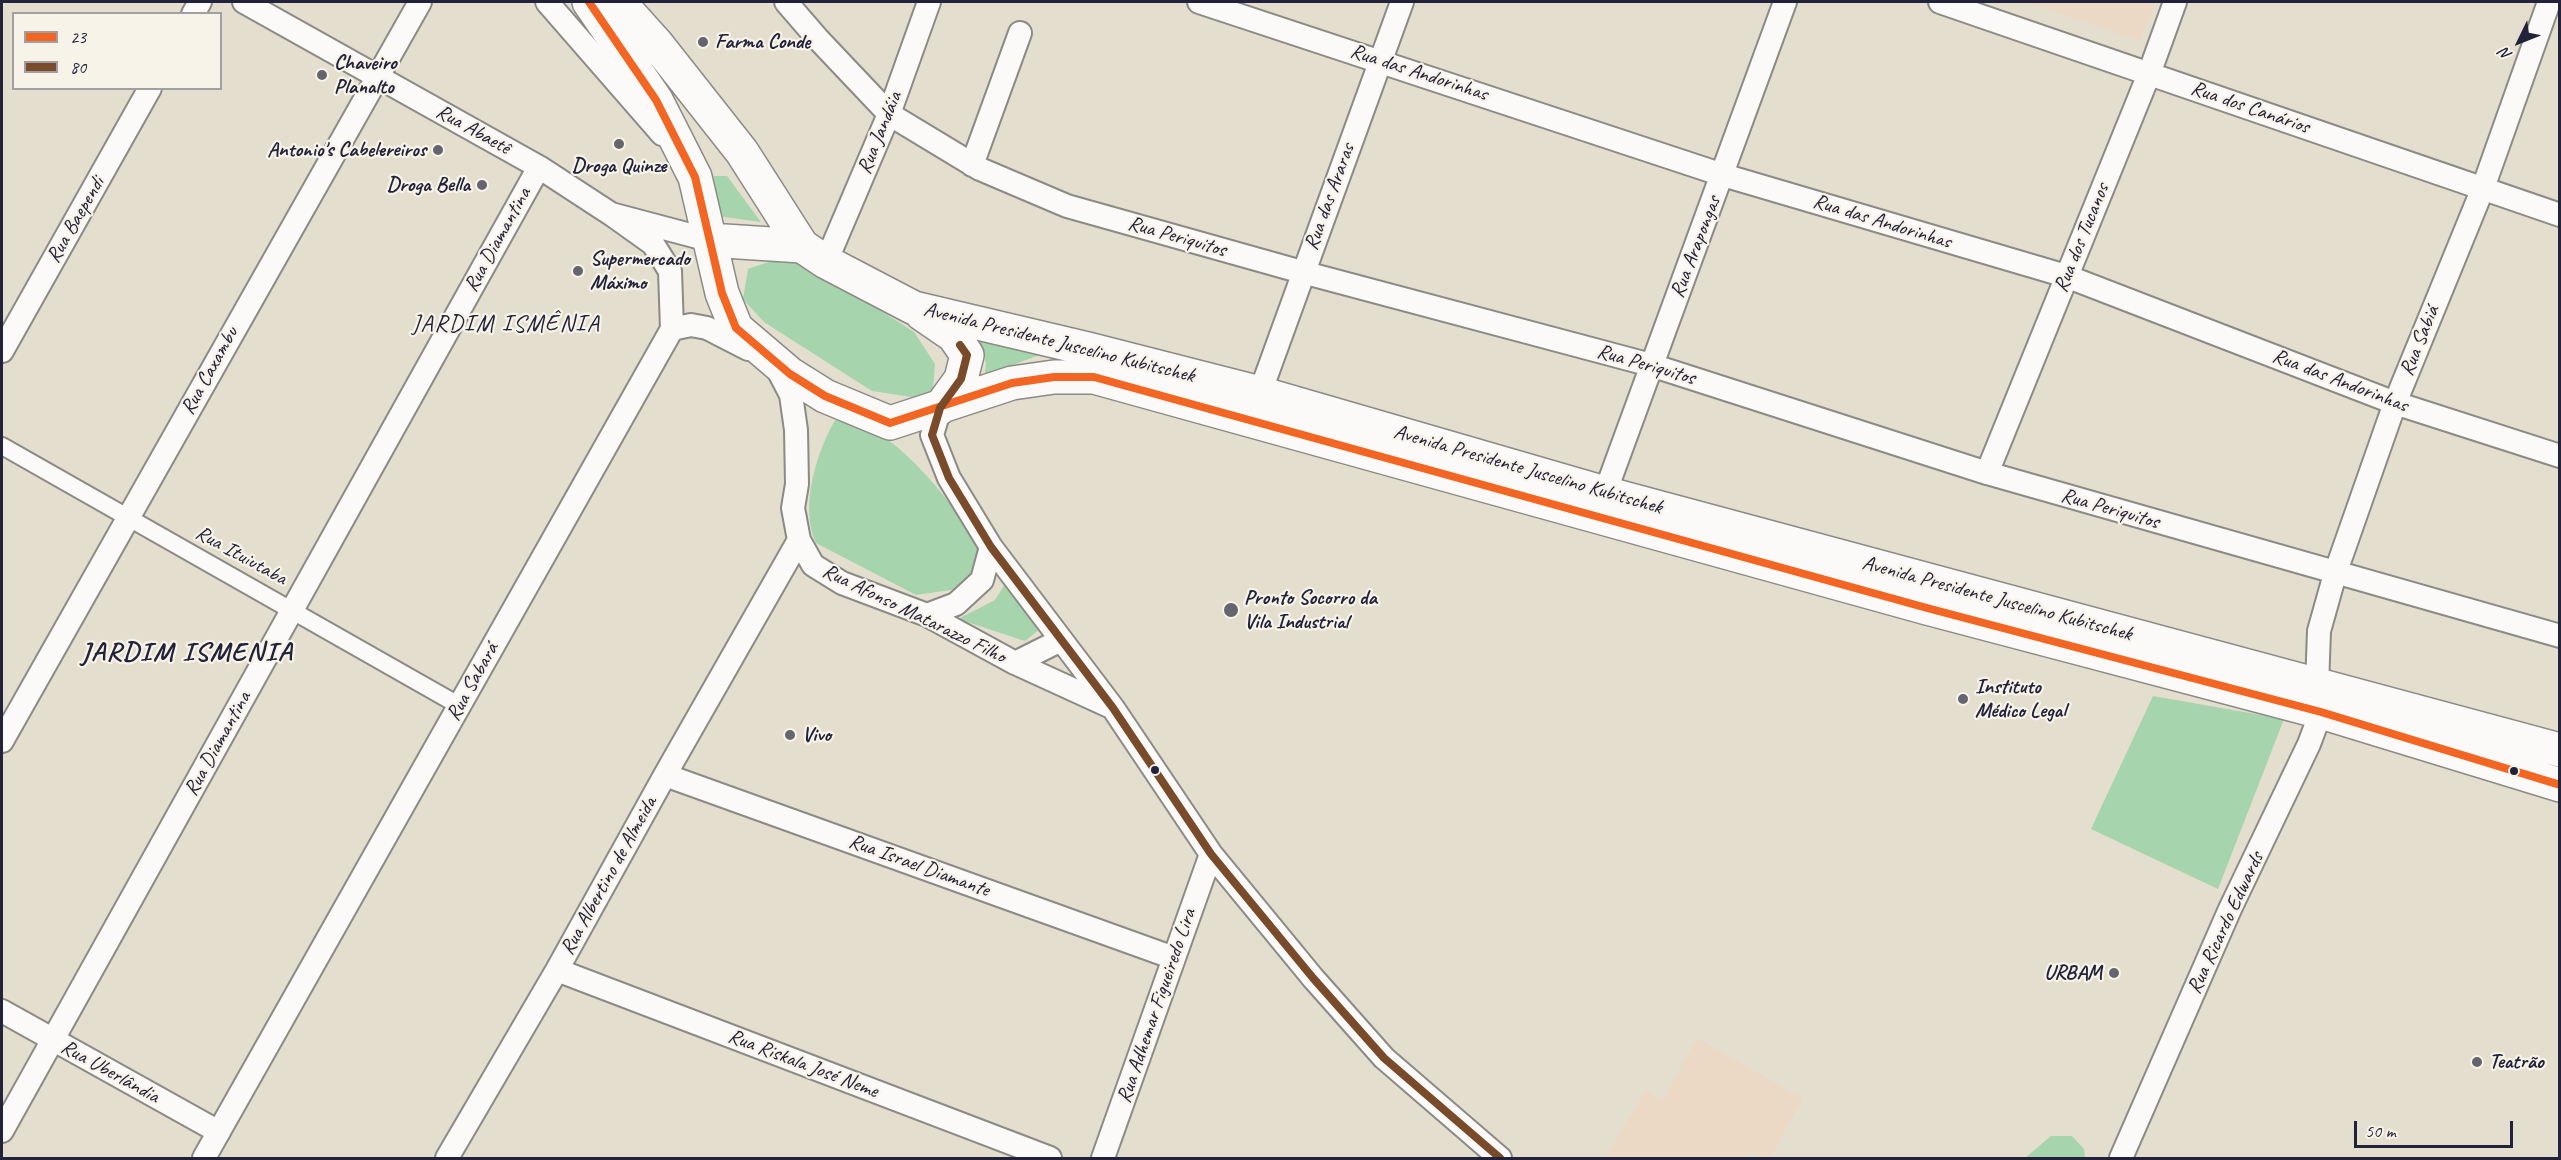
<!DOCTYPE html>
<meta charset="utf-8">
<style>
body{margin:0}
#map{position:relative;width:2561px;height:1160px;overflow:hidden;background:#e3dece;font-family:Caveat,sans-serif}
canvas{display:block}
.frame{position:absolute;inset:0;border:3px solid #22223b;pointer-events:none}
.legend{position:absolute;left:12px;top:12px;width:210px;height:78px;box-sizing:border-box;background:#f7f3e8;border:2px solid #a29fa3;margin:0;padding:8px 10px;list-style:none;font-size:18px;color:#22223b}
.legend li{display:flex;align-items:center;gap:12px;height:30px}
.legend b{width:30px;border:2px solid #a29fa3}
.north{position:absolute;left:2489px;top:12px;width:60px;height:60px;-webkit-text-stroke:4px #f7f3e8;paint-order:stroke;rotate:227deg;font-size:16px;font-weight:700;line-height:24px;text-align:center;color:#22223b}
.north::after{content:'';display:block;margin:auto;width:21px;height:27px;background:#22223b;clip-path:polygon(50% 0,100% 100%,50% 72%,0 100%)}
.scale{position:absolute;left:2354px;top:1121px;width:159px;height:27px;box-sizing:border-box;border:3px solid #22223b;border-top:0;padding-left:8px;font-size:18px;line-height:21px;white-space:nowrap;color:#22223b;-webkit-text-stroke:4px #f7f3e8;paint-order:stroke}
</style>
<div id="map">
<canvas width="2561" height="1160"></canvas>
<div class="frame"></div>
<ul class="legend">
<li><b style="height:8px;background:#f26522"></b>23</li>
<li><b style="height:8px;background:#7a4b2a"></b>80</li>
</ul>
<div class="north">N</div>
<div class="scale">50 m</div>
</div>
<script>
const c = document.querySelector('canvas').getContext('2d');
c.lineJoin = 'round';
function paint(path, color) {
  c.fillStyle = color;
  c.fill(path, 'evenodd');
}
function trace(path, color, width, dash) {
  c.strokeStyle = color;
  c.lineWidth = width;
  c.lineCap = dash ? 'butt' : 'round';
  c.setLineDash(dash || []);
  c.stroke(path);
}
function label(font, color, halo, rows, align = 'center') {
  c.font = font + ' Caveat,sans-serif';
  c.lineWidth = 4.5;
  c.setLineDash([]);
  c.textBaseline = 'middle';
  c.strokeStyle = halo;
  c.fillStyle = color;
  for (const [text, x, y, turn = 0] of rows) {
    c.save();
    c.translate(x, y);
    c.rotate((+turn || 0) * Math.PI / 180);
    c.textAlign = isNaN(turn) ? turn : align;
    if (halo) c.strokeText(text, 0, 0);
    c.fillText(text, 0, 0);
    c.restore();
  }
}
const built = new Path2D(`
 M 2026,2 L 2155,2 L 2140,41 Z
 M 1697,1038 L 1803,1099 L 1770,1158 L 1761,1158 L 1750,1152 L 1746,1158 L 1605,1158 L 1646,1090 L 1662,1101 Z`);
const green = new Path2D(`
 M 713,176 L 727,176 L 761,222 L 717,216 Z
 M 777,259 L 813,267 L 914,332 L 935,364 L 933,388 L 925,399 L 872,391 L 764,322 L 743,299 L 748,269 Z
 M 978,333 L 1053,350 L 1007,367 L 984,381 L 986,363 Z
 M 837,417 C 845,419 856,420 864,425 C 913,450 948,501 981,544 L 965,588 L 916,595 L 816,543 C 799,507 817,449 837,417 Z
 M 1010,576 L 1046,624 L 1025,641 L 958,619 L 995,600 Z
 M 2153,696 L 2284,719 L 2218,889 L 2091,829 Z
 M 2051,1136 L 2072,1136 L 2084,1149 L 2085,1158 L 2025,1158 Z`);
const pedestrian = new Path2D(`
 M 2,446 L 460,706`);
const minor = new Path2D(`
 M 244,2 L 539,167 L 611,214 L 709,240
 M 547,2 L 662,134
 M 786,2 L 818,39 L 889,114 L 980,169 L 1067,206 L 1302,272 L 1651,365 L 1987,473 L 2560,636
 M 1199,2 L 1723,175 L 2066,276 L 2395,403 L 2560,456
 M 1940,2 L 2560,215
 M 193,14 L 200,2
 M 972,165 L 1020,33
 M 826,262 L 889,114 L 929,2
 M 672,329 L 691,325 L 707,328 L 748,349
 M 2,351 L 150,88
 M 777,368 L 791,395 L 796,430 L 797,484 L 793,508 L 799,540 L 813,565 L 842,583 L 927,615 L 1015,663 L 1109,706
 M 1260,393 L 1402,2
 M 940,408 L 932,435 L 949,478 L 991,547 L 1113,708 L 1211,854 L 1313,978 L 1384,1058 L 1500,1158
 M 1987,473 L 2149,74 L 2175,2
 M 1605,493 L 1785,2
 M 927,615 L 956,604 L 982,580 L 991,547
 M 1015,663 L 1061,640
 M 2,741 L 420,2
 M 665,775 L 1174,958
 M 557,970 L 1050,1158
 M 2,1011 L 219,1132
 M 2,1131 L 539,167
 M 204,1158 L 672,329 L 670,271 L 653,244 L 611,214
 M 447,1158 L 557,970 L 665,775 L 799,540
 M 1103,1158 L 1211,854
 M 2121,1158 L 2230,909 L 2309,744 L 2321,712 L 2317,686 L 2319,631 L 2335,574 L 2395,403 L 2483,188 L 2549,2`);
const primary = new Path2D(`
 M 589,2 L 656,100 L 695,177 L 722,293 L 736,328 L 790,374 L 825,396 L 890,423 L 1012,383 L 1054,377 L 1094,377 L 1927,608 L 2321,712 L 2560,785
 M 619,2 L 656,43 L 742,152 L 802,246 L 826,262 L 914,308 L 1088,349 L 1260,393 L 1605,493 L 2560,750
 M 709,240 L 802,246
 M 922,314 L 954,336 L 967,355 L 961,379 L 940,408`);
const bus1 = new Path2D(`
 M 589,2 L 656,100 L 695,177 L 722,293 L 736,328 L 790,374 L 825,396 L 890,423 L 1012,383 L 1054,377 L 1094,377 L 1927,608 L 2321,712 L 2560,785`);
const bus2 = new Path2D(`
 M 960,345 L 967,355 L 961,379 L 940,408 L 932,435 L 949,478 L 991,547 L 1113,708 L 1211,854 L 1313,978 L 1384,1058 L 1500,1158`);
const markers = [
 [703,42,6,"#66646e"],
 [322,75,6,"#66646e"],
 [619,144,6,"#66646e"],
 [438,150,6,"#66646e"],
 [482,185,6,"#66646e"],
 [578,271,6,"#66646e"],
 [1231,610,8,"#66646e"],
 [1963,699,6,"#66646e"],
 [790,735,6,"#66646e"],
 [1155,770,5,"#22223b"],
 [2514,771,5,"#22223b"],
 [2114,973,6,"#66646e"],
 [2477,1062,6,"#66646e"]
];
const poiNames = [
 ["Farma Conde",715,42],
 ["Chaveiro",334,63],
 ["Planalto",334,87],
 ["Antonio's Cabelereiros",426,150,"right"],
 ["Droga Quinze",619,166,"center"],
 ["Droga Bella",470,185,"right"],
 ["Supermercado",590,259],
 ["Máximo",590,283],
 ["Pronto Socorro da",1244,598],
 ["Vila Industrial",1244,622],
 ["Instituto",1975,687],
 ["Médico Legal",1975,711],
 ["Vivo",802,735],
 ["URBAM",2102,973,"right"],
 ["Teatrão",2489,1062]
];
const streetNames = [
 ["Rua das Andorinhas",1419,73,18],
 ["Rua dos Canários",2250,108,19],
 ["Rua Abaetê",473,130,29],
 ["Rua Jandáia",880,133,-68],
 ["Rua das Araras",1330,197,-70],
 ["Rua Baependi",76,220,-60],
 ["Rua das Andorinhas",1882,222,17],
 ["Rua Periquitos",1177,237,16],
 ["Rua dos Tucanos",2082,238,-68],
 ["Rua Diamantina",498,240,-61],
 ["Rua Arapongas",1696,247,-69],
 ["Rua Sabiá",2420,341,-68],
 ["Avenida Presidente Juscelino Kubitschek",1059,343,14],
 ["Rua Periquitos",1646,365,16],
 ["Rua Caxambu",210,371,-61],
 ["Rua das Andorinhas",2340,381,21],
 ["Avenida Presidente Juscelino Kubitschek",1528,470,16],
 ["Rua Periquitos",2110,509,16],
 ["Rua Ituiutaba",241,556,29],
 ["Avenida Presidente Juscelino Kubitschek",1997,599,15],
 ["Rua Afonso Matarazzo Filho",914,614,26],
 ["Rua Sabará",473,682,-61],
 ["Rua Diamantina",218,744,-61],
 ["Rua Israel Diamante",919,866,20],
 ["Rua Albertino de Almeida",609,876,-61],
 ["Rua Ricardo Edwards",2226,923,-65],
 ["Rua Adhemar Figueiredo Lira",1157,1006,-71],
 ["Rua Riskala José Neme",803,1064,21],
 ["Rua Uberlândia",110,1072,29]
];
const quarterNames = [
 ["JARDIM ISMÊNIA",506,325]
];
const districtNames = [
 ["JARDIM ISMENIA",187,653]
];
paint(built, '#ebd9c5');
paint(green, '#a6d4ad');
trace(pedestrian, '#8c8a85', 20);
trace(minor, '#8c8a85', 26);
trace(primary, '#8c8a85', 36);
trace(pedestrian, '#fbfaf8', 16);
trace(minor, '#fbfaf8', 22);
trace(primary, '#fbfaf8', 33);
trace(bus1, '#f26522', 8);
trace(bus2, '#7a4b2a', 8);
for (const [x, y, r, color] of markers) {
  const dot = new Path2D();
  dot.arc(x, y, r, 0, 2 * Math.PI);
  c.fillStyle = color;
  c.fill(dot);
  trace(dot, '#f7f3e8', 2);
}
label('bold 21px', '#22223b', '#f7f3e8', poiNames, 'left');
label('21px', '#22223b', '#f7f3e8', streetNames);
c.letterSpacing = '1.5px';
label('24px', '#22223b', '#f7f3e8', quarterNames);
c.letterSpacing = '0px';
c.letterSpacing = '1.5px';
label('bold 27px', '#22223b', '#f7f3e8', districtNames);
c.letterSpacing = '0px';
</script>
